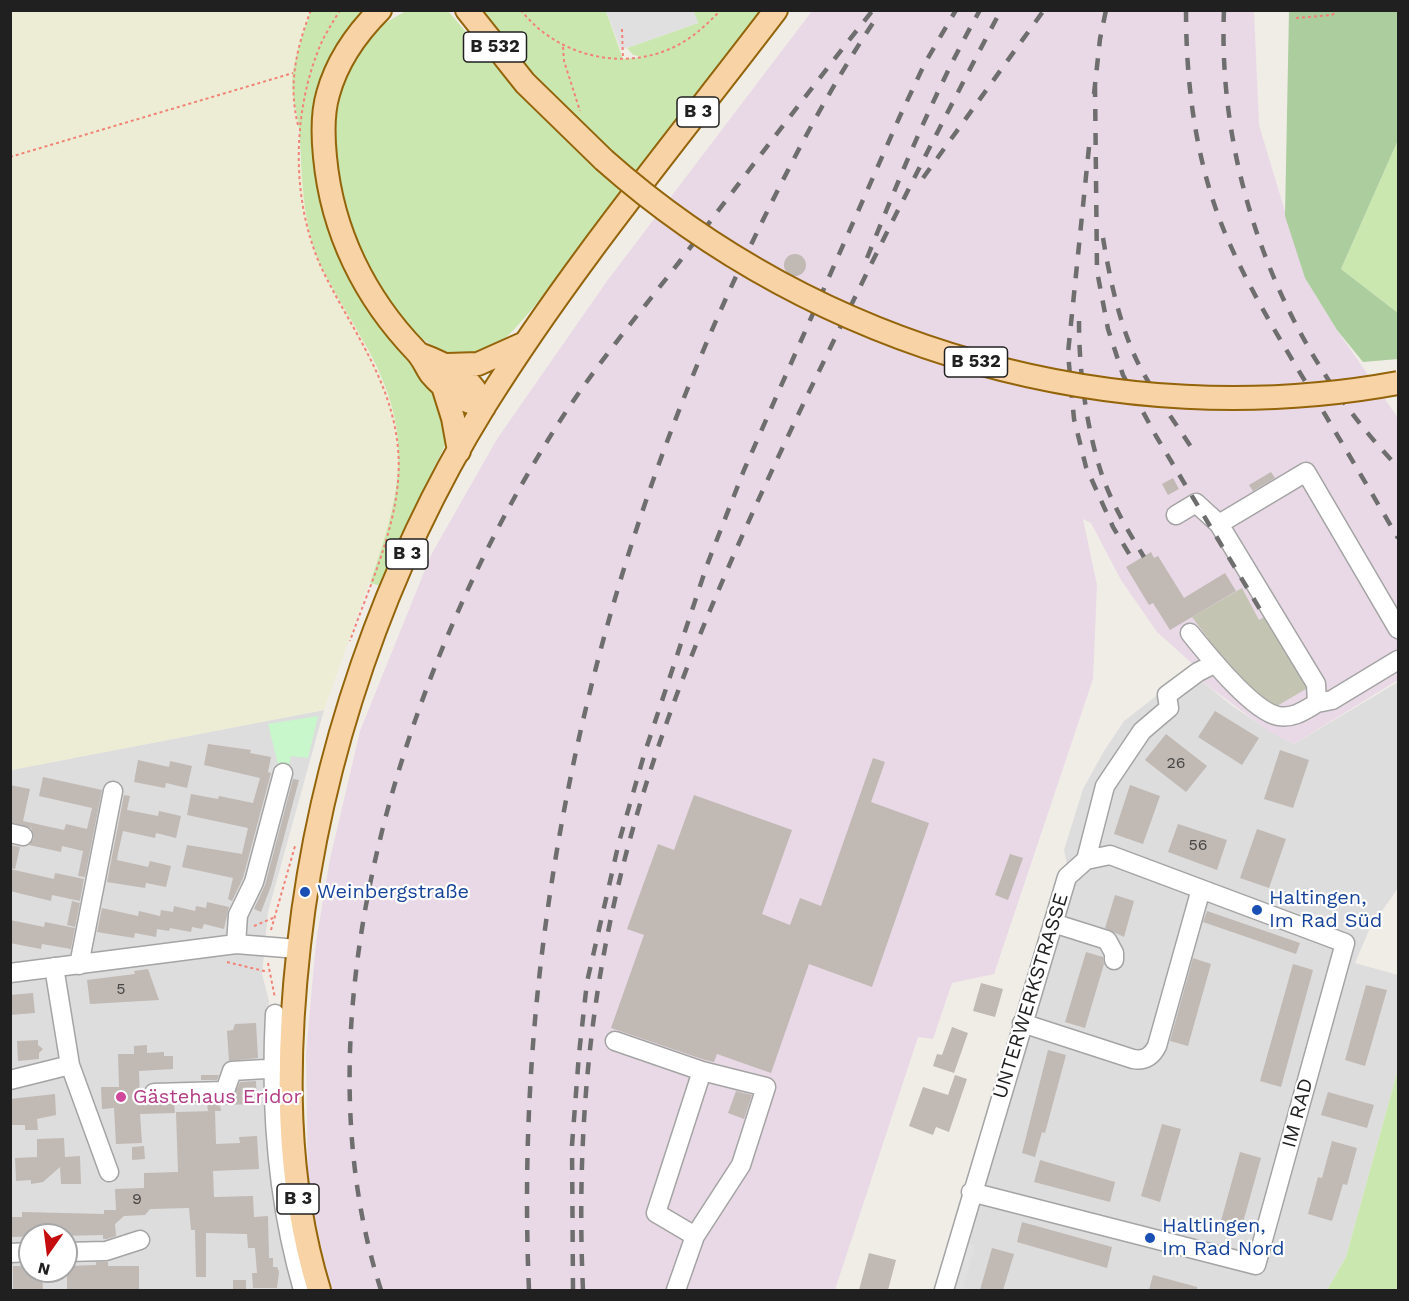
<!DOCTYPE html>
<meta charset="utf-8">
<style>
body{margin:0}
#map{position:relative;width:1409px;height:1301px;overflow:hidden;background:#f0ede7;font-family:"Work Sans",sans-serif}
canvas{display:block}
.frame{position:absolute;inset:0;border:12px solid #202020;pointer-events:none}
.north{position:absolute;left:18px;top:1223px;width:60px;height:60px;box-sizing:border-box;background:#fff;border:2px solid #a6a6a6;border-radius:50%;rotate:194deg;font-size:16px;font-weight:700;line-height:24px;text-align:center;color:#202020}
.north::after{content:'';display:block;margin:auto;width:21px;height:27px;background:#c40c0e;clip-path:polygon(50% 0,100% 100%,50% 72%,0 100%)}
</style>
<div id="map">
<canvas width="1409" height="1301"></canvas>
<div class="frame"></div>
<div class="north">N</div>
</div>
<script>
const c = document.querySelector('canvas').getContext('2d');
c.lineJoin = 'round';
function paint(path, color) {
  c.fillStyle = color;
  c.fill(path, 'evenodd');
}
function trace(path, color, width, dash) {
  c.strokeStyle = color;
  c.lineWidth = width;
  c.lineCap = dash ? 'butt' : 'round';
  c.setLineDash(dash || []);
  c.stroke(path);
}
function label(font, color, halo, rows, align = 'center') {
  c.font = font + ' "Work Sans",sans-serif';
  c.lineWidth = 4.5;
  c.setLineDash([]);
  c.textBaseline = 'middle';
  c.strokeStyle = halo;
  c.fillStyle = color;
  for (const [text, x, y, turn = 0] of rows) {
    c.save();
    c.translate(x, y);
    c.rotate((+turn || 0) * Math.PI / 180);
    c.textAlign = isNaN(turn) ? turn : align;
    if (halo) c.strokeText(text, 0, 0);
    c.fillText(text, 0, 0);
    c.restore();
  }
}
const residential = new Path2D(`
 M 1195,666 L 1203,682 L 1231,705 L 1270,731 L 1294,744 L 1398,682 L 1398,888 L 1370,928 L 1355,963 L 1398,975 L 1398,1069 L 1346,1257 L 1327,1290 L 951,1290 L 1071,884 L 1064,850 L 1083,789 L 1104,751 L 1124,721 Z
 M 324,710 L 268,912 L 262,974 L 269,1001 L 267,1137 L 277,1222 L 295,1290 L 11,1290 L 11,770 ZM 30,1235 L 66,1235 L 66,1271 L 30,1271 Z`);
const industrial = new Path2D(`
 M 812,11 L 1254,11 L 1259,125 L 1305,278 L 1337,330 L 1398,418 L 1398,680 L 1294,744 L 1270,732 L 1203,682 L 1195,666 L 1157,632 L 1121,580 L 1091,523 L 1083,519 L 1097,585 L 1093,679 L 994,974 L 952,983 L 933,1039 L 918,1037 L 835,1290 L 331,1290 L 308,1188 L 306,1054 L 316,942 L 330,859 L 360,731 L 431,555 L 497,439 L 607,281 Z`);
const construction = new Path2D(`
 M 1242,588 L 1259,620 L 1269,614 L 1311,686 L 1277,706 L 1258,697 L 1231,669 L 1192,617 Z`);
const farmland = new Path2D(`
 M 11,11 L 311,11 L 293,72 L 300,162 L 366,347 L 384,384 L 394,414 L 399,450 L 398,478 L 388,530 L 324,710 L 11,770 Z`);
const grass = new Path2D(`
 M 311,11 L 362,11 L 334,54 L 320,87 L 363,299 L 383,330 L 439,401 L 448,439 L 403,532 L 381,586 L 370,583 C 389,527 407,474 394,415 C 382,361 346,316 322,268 C 301,225 303,176 299,130 C 297,110 290,92 293,72 C 297,51 304,30 311,11 Z
 M 406,11 L 448,11 L 520,95 L 566,140 L 624,188 C 602,217 515,342 488,351 C 421,375 369,281 349,230 C 336,197 330,152 334,118 C 336,97 344,72 355,54 C 367,34 387,21 406,11 Z
 M 484,11 L 606,11 L 623,59 L 643,57 L 633,55 L 627,48 L 698,23 L 694,12 L 699,11 L 761,11 L 635,173 C 577,128 527,70 484,11 Z
 M 1398,140 L 1398,313 L 1341,269 Z
 M 1398,1069 L 1398,1290 L 1327,1290 L 1346,1257 Z`);
const forest = new Path2D(`
 M 1289,11 L 1398,11 L 1398,140 L 1341,269 L 1398,313 L 1398,359 L 1363,362 L 1337,330 L 1305,278 L 1285,216 Z`);
const park = new Path2D(`
 M 318,716 L 308,758 L 291,756 L 287,773 L 280,772 L 268,724 Z`);
const parking = new Path2D(`
 M 606,11 L 699,11 L 694,12 L 698,23 L 621,50 Z
 M 965,1242 L 975,1245 L 963,1290 L 951,1290 Z`);
const building = new Path2D(`
 M784 265a11 11 0 1 1 22 0a11 11 0 1 1-22 0Z
 M 1271,472 L 1275,478 L 1253,491 L 1249,485 Z
 M 1173,478 L 1179,489 L 1168,495 L 1162,484 Z
 M 1151,552 L 1154,558 L 1158,556 L 1184,598 L 1225,573 L 1236,591 L 1170,630 L 1153,603 L 1149,605 L 1126,567 Z
 M 1215,711 L 1259,738 L 1242,765 L 1198,737 Z
 M 1166,734 L 1207,766 L 1186,792 L 1145,760 Z
 M 208,744 L 251,750 L 250,753 L 271,757 L 268,772 L 271,773 L 243,878 L 232,901 L 228,899 L 233,878 L 182,867 L 187,845 L 242,854 L 248,828 L 187,815 L 191,794 L 218,799 L 219,796 L 253,803 L 260,778 L 204,765 Z
 M 1280,750 L 1309,760 L 1293,808 L 1264,799 Z
 M 873,758 L 885,762 L 871,802 L 929,823 L 872,987 L 809,964 L 771,1073 L 717,1054 L 714,1062 L 705,1060 L 611,1028 L 644,935 L 627,929 L 658,844 L 674,850 L 694,795 L 792,830 L 762,914 L 790,925 L 800,898 L 821,906 Z
 M 138,760 L 169,767 L 170,761 L 192,766 L 187,788 L 166,783 L 165,788 L 134,782 Z
 M 43,777 L 102,790 L 85,877 L 78,876 L 83,851 L 62,846 L 61,852 L 29,845 L 34,838 L 31,828 L 10,822 L 10,785 L 30,789 L 23,821 L 64,830 L 66,824 L 87,829 L 92,808 L 39,796 Z
 M 293,779 L 299,780 L 271,886 L 261,912 L 254,909 L 265,885 Z
 M 1130,785 L 1160,796 L 1143,844 L 1114,834 Z
 M 124,795 L 130,796 L 127,810 L 158,816 L 159,811 L 181,816 L 176,838 L 156,833 L 155,838 L 123,831 L 118,853 L 117,860 L 148,867 L 150,861 L 171,866 L 166,887 L 146,883 L 145,888 L 107,882 Z
 M 1178,824 L 1227,840 L 1217,870 L 1168,852 Z
 M 1257,829 L 1286,839 L 1269,888 L 1240,878 Z
 M 10,845 L 20,847 L 15,869 L 10,868 Z
 M 1010,854 L 1023,858 L 1008,900 L 995,895 Z
 M 10,869 L 54,879 L 55,873 L 84,879 L 80,901 L 52,895 L 51,901 L 10,891 Z
 M 1115,895 L 1134,901 L 1124,937 L 1105,928 Z
 M 72,901 L 80,903 L 75,927 L 67,925 Z
 M 207,902 L 229,907 L 224,929 L 204,924 L 202,929 L 192,927 L 191,932 L 170,928 L 169,931 L 157,929 L 156,937 L 135,933 L 134,938 L 97,932 L 102,908 L 138,916 L 139,911 L 160,916 L 161,910 L 173,912 L 174,906 L 195,911 L 196,906 L 206,908 Z
 M 1207,911 L 1300,943 L 1296,954 L 1203,922 Z
 M 10,920 L 44,927 L 45,922 L 75,928 L 71,949 L 42,944 L 41,949 L 10,943 Z
 M 1086,952 L 1103,957 L 1104,964 L 1085,1028 L 1065,1022 Z
 M 1193,958 L 1211,964 L 1188,1046 L 1170,1041 Z
 M 1293,964 L 1313,970 L 1281,1087 L 1260,1081 Z
 M 148,969 L 159,1000 L 90,1004 L 87,980 L 135,974 L 134,971 Z
 M 981,983 L 1003,989 L 995,1017 L 973,1011 Z
 M 1366,985 L 1387,990 L 1365,1066 L 1345,1060 Z
 M 33,993 L 35,1013 L 10,1015 L 10,995 Z
 M 256,1023 L 258,1058 L 229,1061 L 227,1031 L 233,1030 L 235,1024 Z
 M 952,1027 L 968,1033 L 954,1073 L 933,1066 L 937,1054 L 942,1055 Z
 M 38,1040 L 38,1045 L 43,1049 L 39,1053 L 39,1059 L 18,1061 L 17,1041 Z
 M 147,1045 L 147,1053 L 164,1052 L 164,1056 L 173,1056 L 173,1069 L 139,1071 L 140,1101 L 154,1104 L 174,1104 L 175,1113 L 140,1114 L 142,1143 L 116,1144 L 114,1108 L 102,1109 L 101,1087 L 119,1087 L 118,1054 L 134,1054 L 134,1046 Z
 M 1048,1050 L 1066,1055 L 1045,1133 L 1042,1132 L 1035,1157 L 1022,1153 Z
 M 201,1075 L 219,1075 L 217,1080 L 201,1080 Z
 M 955,1075 L 967,1079 L 949,1132 L 936,1127 L 933,1135 L 909,1126 L 923,1087 L 948,1095 Z
 M 256,1081 L 257,1104 L 220,1105 L 221,1111 L 208,1111 L 207,1103 L 232,1100 L 240,1082 Z
 M 736,1091 L 752,1095 L 744,1119 L 728,1113 Z
 M 1328,1092 L 1374,1105 L 1367,1128 L 1321,1115 Z
 M 55,1094 L 56,1115 L 37,1119 L 38,1130 L 25,1130 L 25,1125 L 10,1125 L 10,1099 Z
 M 215,1111 L 216,1144 L 240,1143 L 239,1137 L 257,1136 L 259,1169 L 213,1171 L 214,1197 L 253,1196 L 254,1217 L 268,1216 L 269,1258 L 273,1258 L 273,1267 L 277,1267 L 279,1272 L 277,1288 L 253,1288 L 252,1273 L 257,1273 L 255,1248 L 248,1248 L 247,1234 L 206,1233 L 206,1277 L 196,1277 L 195,1230 L 191,1230 L 189,1208 L 150,1209 L 145,1215 L 124,1216 L 115,1224 L 116,1236 L 107,1239 L 103,1239 L 103,1235 L 10,1237 L 10,1217 L 22,1217 L 22,1212 L 104,1214 L 104,1210 L 116,1210 L 115,1189 L 144,1188 L 144,1173 L 178,1172 L 176,1112 Z
 M 1162,1124 L 1181,1129 L 1160,1202 L 1141,1196 Z
 M 64,1138 L 65,1157 L 80,1156 L 81,1184 L 61,1184 L 60,1167 L 43,1182 L 31,1184 L 31,1180 L 16,1181 L 15,1158 L 37,1157 L 37,1139 Z
 M 1332,1141 L 1357,1148 L 1347,1185 L 1343,1184 L 1332,1221 L 1308,1214 L 1318,1177 L 1322,1178 Z
 M 144,1146 L 145,1159 L 132,1160 L 132,1147 Z
 M 1240,1152 L 1261,1158 L 1240,1233 L 1219,1228 Z
 M 1040,1160 L 1115,1182 L 1110,1202 L 1034,1182 Z
 M 1022,1222 L 1112,1247 L 1107,1268 L 1017,1242 Z
 M 992,1248 L 1014,1254 L 1003,1290 L 980,1290 Z
 M 869,1253 L 896,1260 L 888,1290 L 859,1290 Z
 M 96,1262 L 108,1262 L 108,1266 L 139,1266 L 139,1290 L 67,1290 L 67,1266 L 96,1265 Z
 M 13,1266 L 30,1266 L 30,1271 L 42,1271 L 43,1290 L 13,1290 Z
 M 1153,1275 L 1197,1287 L 1197,1290 L 1149,1290 Z
 M 233,1280 L 246,1280 L 246,1290 L 233,1290 Z`);
const path = new Path2D(`
 M 340,10 C 333,22 325,34 320,46 C 292,113 291,200 321,267 C 350,328 392,379 398,449 C 404,514 371,581 350,641
 M 521,10 C 556,56 623,72 674,47 C 693,38 706,25 721,10
 M 1296,18 L 1332,15 L 1338,10
 M 622,29 L 623,59
 M 563,47 L 564,61 L 580,111
 M 298,125 C 288,85 296,49 311,10
 M 10,157 L 293,73
 M 254,926 L 273,918
 M 271,930 L 295,846
 M 227,962 L 268,972
 M 268,963 L 275,998`);
const minor = new Path2D(`
 M 1176,515 L 1196,503 L 1219,524 L 1316,684 L 1317,703 C 1305,710 1293,719 1278,716 C 1252,711 1207,654 1190,633
 M 1219,524 L 1306,472 L 1398,629
 M 1317,703 L 1332,700 L 1398,660
 M 10,833 L 23,836
 M 1053,923 L 1107,940 L 1114,953 L 1114,960
 M 236,944 L 238,915 L 254,882 L 283,773
 M 79,965 L 113,791
 M 54,967 L 70,1065 L 109,1172
 M 10,973 L 236,944 L 298,949
 M 275,1014 C 270,1107 277,1200 303,1290
 M 1022,1023 L 1133,1059 C 1145,1061 1152,1056 1157,1046 L 1201,889
 M 615,1041 L 702,1071 L 766,1087 L 741,1165 L 695,1236 L 676,1290
 M 10,1080 L 70,1065
 M 154,1093 L 225,1091 L 232,1071 L 282,1068
 M 971,1192 L 1256,1265 L 1345,943 L 1110,855 L 1086,860
 M 695,1236 L 656,1213 L 702,1071
 M 66,1252 L 106,1251 L 140,1240
 M 10,1253 L 30,1252
 M 944,1290 L 1067,877 L 1086,860 L 1105,786 L 1142,731 L 1169,708 L 1167,695 L 1198,672 L 1214,664`);
const major = new Path2D(`
 M 380,10 C 356,34 337,61 328,94 C 322,114 323,137 325,157 C 332,232 365,298 416,351 C 423,358 426,367 431,374 C 446,392 463,401 484,407
 M 467,10 L 525,83 L 604,160
 M 419,354 C 448,365 472,376 484,407
 M 447,365 L 478,364 L 525,343
 M 443,386 L 453,418 L 459,451
 M 319,1290 C 285,1179 286,1061 299,945 C 320,756 385,567 485,405 C 571,267 677,140 776,10`);
const rail = new Path2D(`
 M 1186,10 C 1186,86 1196,163 1225,233 C 1247,285 1276,333 1305,381 C 1336,433 1367,485 1398,538
 M 1224,10 C 1217,176 1283,348 1398,467
 M 1095,85 L 1097,271 L 1108,329 L 1123,375 L 1156,436 L 1264,616
 M 1094,94 L 1100,39 L 1106,10
 M 1089,147 L 1068,353 L 1074,419 L 1086,467 L 1113,527 L 1134,562
 M 923,178 L 1044,10
 M 1103,238 C 1110,280 1120,328 1140,367 C 1156,397 1177,425 1195,453
 M 867,258 C 901,174 935,90 980,10
 M 1079,321 C 1079,371 1086,427 1102,475 C 1112,504 1128,531 1144,557
 M 381,1290 C 293,1019 403,675 548,440 C 586,377 635,319 680,261 C 744,177 807,93 873,10
 M 529,1290 C 513,933 594,574 747,253 C 786,172 827,91 877,17
 M 573,1290 L 572,1145 L 579,1054 L 587,982 L 619,842 L 644,755 L 707,565 L 744,470 L 900,116 L 925,63 L 956,10
 M 583,1290 C 577,1158 586,1025 616,895 C 654,728 725,569 798,415 C 863,279 930,144 1001,10`);
const majorBridge = new Path2D(`
 M 604,160 C 818,350 1117,435 1398,383`);
const markers = [
 [305,892,6,"#1a4fb4"],
 [1257,910,6,"#1a4fb4"],
 [121,1097,6,"#d1479c"],
 [1150,1238,6,"#1a4fb4"]
];
const numberNames = [
 ["26",1176,763],
 ["56",1198,845],
 ["5",121,989],
 ["9",137,1199]
];
const shields = [
 [495,47,63],
 [698,112,42],
 [976,362,63],
 [407,554,42],
 [298,1199,42]
];
const shieldNames = [
 ["B 532",495,47],
 ["B 3",698,112],
 ["B 532",976,362],
 ["B 3",407,554],
 ["B 3",298,1199]
];
const transitNames = [
 ["Weinbergstraße",317,892],
 ["Haltingen,",1269,898],
 ["Im Rad Süd",1269,921],
 ["Haltlingen,",1162,1226],
 ["Im Rad Nord",1162,1249]
];
const streetNames = [
 ["UNTERWERKSTRASSE",1031,996,-73],
 ["IM RAD",1298,1113,-75]
];
const hotelNames = [
 ["Gästehaus Eridor",133,1097]
];
paint(residential, '#dedddd');
paint(industrial, '#e9d9e6');
paint(construction, '#c4c4b3');
paint(farmland, '#ecedd4');
paint(grass, '#cbe7b0');
paint(forest, '#accd9e');
paint(park, '#c7f7cb');
paint(parking, '#e0e0e0');
paint(building, '#c0b9b4');
trace(minor, '#a4a4a4', 21);
trace(major, '#936409', 26);
trace(path, '#f28276', 2, [3, 3]);
trace(minor, '#fff', 18);
trace(major, '#f7d3a5', 22);
trace(rail, '#6e6e6e', 4.5, [12, 12]);
trace(majorBridge, '#936409', 26, []);
trace(majorBridge, '#f7d3a5', 22);
for (const [x, y, r, color] of markers) {
  const dot = new Path2D();
  dot.arc(x, y, r, 0, 2 * Math.PI);
  c.fillStyle = color;
  c.fill(dot);
  trace(dot, '#fff', 2);
}
label('16px', '#484645', null, numberNames);
for (const [x, y, w] of shields) {
  const box = new Path2D();
  box.roundRect(x - w / 2, y - 15, w, 30, 4.5);
  c.fillStyle = '#fff';
  c.fill(box);
  trace(box, '#202020', 1.5);
}
label('bold 18px', '#202020', null, shieldNames);
label('20px', '#164399', '#fff', transitNames, 'left');
label('20px', '#202020', '#fff', streetNames);
label('20px', '#b23c85', '#fff', hotelNames, 'left');
</script>
